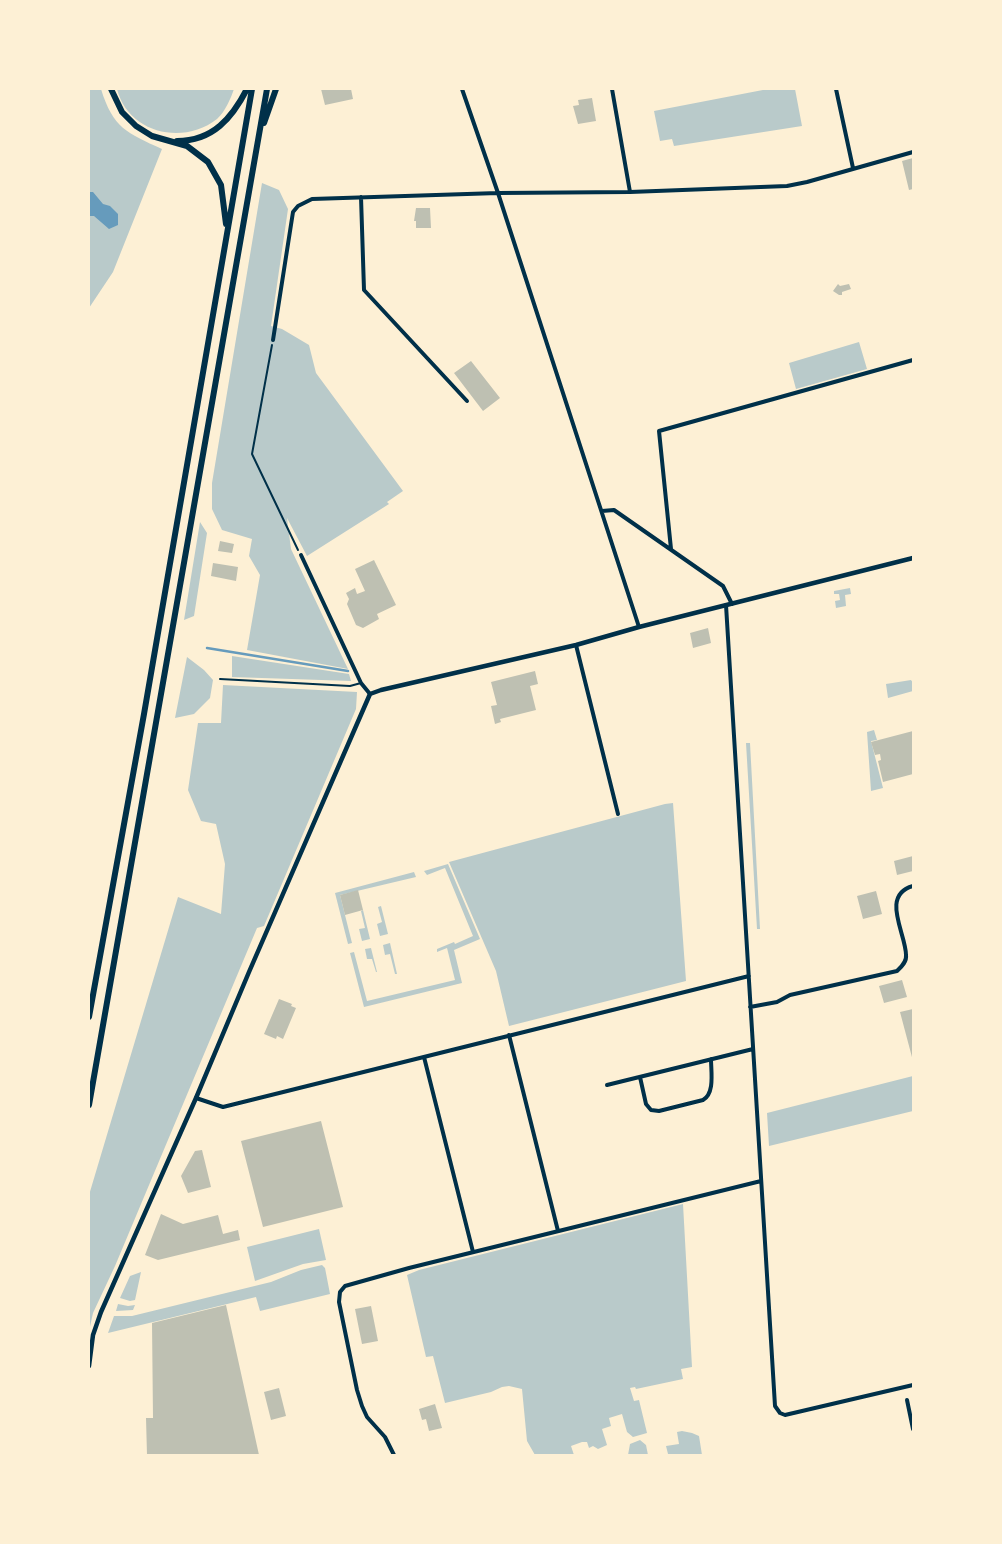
<!DOCTYPE html>
<style>
body{margin:0}
#map{position:relative;width:1002px;height:1544px;overflow:hidden;background:#fdf0d5;font-family:"Noto Sans",sans-serif}
canvas{display:block}
.frame{position:absolute;inset:0;border:90px solid #fdf0d5;pointer-events:none}
</style>
<div id="map">
<canvas width="1002" height="1544"></canvas>
<div class="frame"></div>
</div>
<script>
const c = document.querySelector('canvas').getContext('2d');
c.lineJoin = 'round';
function paint(path, color) {
  c.fillStyle = color;
  c.fill(path, 'evenodd');
}
function trace(path, color, width, dash) {
  c.strokeStyle = color;
  c.lineWidth = width;
  c.lineCap = dash ? 'butt' : 'round';
  c.setLineDash(dash || []);
  c.stroke(path);
}
const green = new Path2D(`
 M 89,89 L 101,89 C 113,128 127,133 162,149 L 113,272 L 89,308 Z
 M 117,89 L 234,89 C 231,98 225,112 217,119 C 183,146 128,133 117,89 Z
 M 768,89 L 795,89 L 802,126 L 674,146 L 672,139 L 660,141 L 654,111 Z
 M 262,183 L 279,190 L 288,209 L 271,326 L 282,329 L 309,345 L 316,373 L 403,491 L 387,502 L 389,504 L 307,556 L 287,518 L 291,549 L 348,669 L 247,650 L 260,575 L 249,556 L 252,539 L 222,530 L 212,509 L 212,483 Z
 M 859,342 L 867,369 L 796,389 L 789,363 Z
 M 200,522 L 207,533 L 194,616 L 184,620 Z
 M 850,588 L 851,594 L 845,595 L 846,606 L 836,608 L 835,601 L 840,600 L 839,594 L 834,594 L 834,591 Z
 M 232,656 L 349,674 L 351,681 L 232,677 Z
 M 187,657 L 204,670 L 213,680 L 210,698 L 194,714 L 175,718 Z
 M 911,680 L 913,683 L 913,691 L 888,698 L 886,684 Z
 M 223,685 L 357,692 L 356,709 L 264,926 L 257,928 L 115,1266 L 93,1313 L 89,1331 L 89,1195 L 178,897 L 221,914 L 225,864 L 216,824 L 201,821 L 188,790 L 198,723 L 221,723 Z
 M 874,730 L 877,740 L 871,741 L 883,788 L 871,791 L 867,732 Z
 M 746,743 L 750,743 L 760,929 L 757,929 Z
 M 673,803 L 686,981 L 509,1026 L 496,971 L 449,862 L 665,804 Z
 M 448,864 L 480,939 L 454,950 L 462,983 L 364,1007 L 350,953 L 354,952 L 367,1001 L 455,980 L 447,948 L 437,952 L 437,949 L 454,942 L 455,944 L 473,936 L 445,868 L 427,875 L 424,871 Z
 M 414,872 L 416,877 L 340,895 L 352,943 L 348,944 L 335,893 Z
 M 381,906 L 388,934 L 380,936 L 377,924 L 382,922 L 378,907 Z
 M 363,910 L 370,939 L 362,941 L 359,929 L 365,928 L 361,911 Z
 M 390,943 L 397,974 L 395,974 L 390,954 L 385,955 L 383,945 Z
 M 371,948 L 377,972 L 376,972 L 372,959 L 367,959 L 365,949 Z
 M 913,1076 L 913,1111 L 769,1146 L 767,1113 Z
 M 683,1204 L 692,1367 L 681,1369 L 683,1379 L 636,1389 L 635,1387 L 630,1388 L 634,1401 L 639,1400 L 647,1433 L 633,1437 L 627,1432 L 622,1414 L 609,1418 L 611,1426 L 602,1429 L 607,1445 L 598,1449 L 593,1446 L 589,1448 L 587,1442 L 582,1442 L 571,1446 L 574,1455 L 535,1455 L 527,1441 L 522,1389 L 509,1386 L 502,1387 L 491,1392 L 445,1403 L 433,1356 L 426,1357 L 407,1275 L 419,1270 Z
 M 319,1229 L 326,1260 L 303,1264 L 255,1281 L 247,1247 Z
 M 322,1265 L 325,1268 L 330,1294 L 260,1311 L 256,1297 L 108,1333 L 114,1316 L 132,1316 L 271,1282 L 301,1270 Z
 M 141,1272 L 135,1300 L 130,1301 L 120,1298 L 130,1276 Z
 M 118,1304 L 128,1306 L 135,1305 L 133,1310 L 116,1311 Z
 M 682,1431 L 692,1433 L 699,1436 L 702,1455 L 664,1455 L 668,1454 L 666,1446 L 679,1444 L 677,1432 Z
 M 640,1440 L 646,1445 L 648,1455 L 628,1455 L 630,1444 Z`);
const water = new Path2D(`
 M 89,192 L 93,192 L 103,204 L 110,206 L 118,214 L 118,225 L 109,229 L 94,216 L 89,216 Z`);
const stream = new Path2D(`
 M 207,648 L 348,671`);
const building = new Path2D(`
 M 321,89 L 351,89 L 353,99 L 325,105 Z
 M 592,98 L 596,121 L 578,124 L 573,106 L 579,105 L 578,100 Z
 M 913,158 L 913,189 L 909,190 L 902,161 Z
 M 416,208 L 430,208 L 431,228 L 416,228 L 416,221 L 414,221 Z
 M 838,284 L 840,286 L 849,284 L 851,289 L 842,292 L 842,295 L 839,295 L 833,291 Z
 M 471,361 L 500,398 L 483,411 L 454,373 Z
 M 220,541 L 234,544 L 232,553 L 218,551 Z
 M 374,560 L 396,605 L 377,614 L 379,619 L 363,628 L 356,625 L 347,604 L 349,599 L 346,593 L 355,588 L 357,594 L 365,591 L 355,569 Z
 M 213,563 L 238,567 L 236,581 L 211,576 Z
 M 708,628 L 711,643 L 693,648 L 690,633 Z
 M 535,671 L 538,684 L 530,686 L 536,710 L 500,719 L 501,722 L 495,724 L 491,706 L 497,705 L 491,682 Z
 M 913,731 L 913,774 L 883,782 L 878,761 L 881,760 L 880,754 L 875,755 L 871,742 Z
 M 913,856 L 913,871 L 897,875 L 894,861 Z
 M 358,890 L 363,910 L 345,915 L 340,895 Z
 M 876,891 L 882,914 L 863,919 L 857,896 Z
 M 902,980 L 907,997 L 884,1003 L 879,986 Z
 M 279,999 L 292,1004 L 291,1006 L 296,1008 L 283,1039 L 277,1036 L 276,1039 L 264,1034 Z
 M 913,1009 L 913,1061 L 900,1012 Z
 M 321,1121 L 343,1207 L 263,1227 L 241,1141 Z
 M 202,1150 L 211,1187 L 188,1193 L 181,1176 L 195,1151 Z
 M 161,1214 L 183,1224 L 218,1215 L 223,1234 L 238,1230 L 240,1240 L 158,1260 L 145,1255 Z
 M 226,1305 L 259,1455 L 147,1455 L 146,1418 L 153,1418 L 152,1323 Z
 M 371,1306 L 378,1341 L 362,1344 L 355,1309 Z
 M 279,1388 L 286,1416 L 271,1420 L 264,1392 Z
 M 435,1404 L 442,1428 L 429,1431 L 426,1419 L 422,1420 L 419,1409 Z`);
const path = new Path2D(`
 M 272,345 L 252,454 L 298,550`);
const service = new Path2D(`
 M 220,679 L 350,686 L 361,683`);
const minor = new Path2D(`
 M 462,89 L 498,193 L 639,627
 M 612,89 L 630,192
 M 836,89 L 853,168
 M 361,197 L 364,290 L 467,401
 M 273,340 L 293,212 L 298,206 L 312,199 L 498,193 L 630,192 L 787,186 L 807,182 L 913,152
 M 602,511 L 614,510 L 723,586 L 732,604
 M 671,549 L 659,431 L 913,360
 M 301,555 L 361,683 L 370,694
 M 726,605 L 775,1406 L 780,1413 L 785,1415 L 913,1385
 M 576,645 L 618,814
 M 750,1007 L 777,1002 L 790,995 L 897,971 C 901,967 907,962 906,955 C 906,934 880,895 913,886
 M 509,1035 L 558,1231
 M 424,1057 L 473,1252
 M 640,1077 L 646,1104 L 651,1110 L 659,1111 L 703,1100 C 715,1093 711,1072 711,1059
 M 607,1085 L 753,1049
 M 196,1098 L 223,1107 L 749,976
 M 907,1400 L 913,1429
 M 394,1455 L 385,1437 L 367,1417 L 362,1406 L 357,1390 L 339,1302 L 340,1292 L 345,1286 L 409,1268 L 761,1181`);
const tertiary = new Path2D(`
 M 89,1366 L 93,1335 L 101,1312 L 196,1098 L 249,972 L 370,694 L 381,690 L 576,645 L 639,627 L 913,558`);
const trunk = new Path2D(`
 M 111,89 L 122,112 L 136,126 L 152,136 L 187,146 L 208,162 L 221,185 L 226,224
 M 264,123 L 276,89
 M 177,141 C 213,141 232,118 247,89
 M 89,1017 L 144,714 L 252,89
 M 89,1105 L 267,89`);
paint(green, '#b9caca');
paint(water, '#669bbc');
trace(stream, '#669bbc', 2.5);
paint(building, '#bec0b2');
trace(path, '#003049', 2);
trace(service, '#003049', 2);
trace(minor, '#003049', 4);
trace(tertiary, '#003049', 4.5);
trace(trunk, '#003049', 6);
</script>
